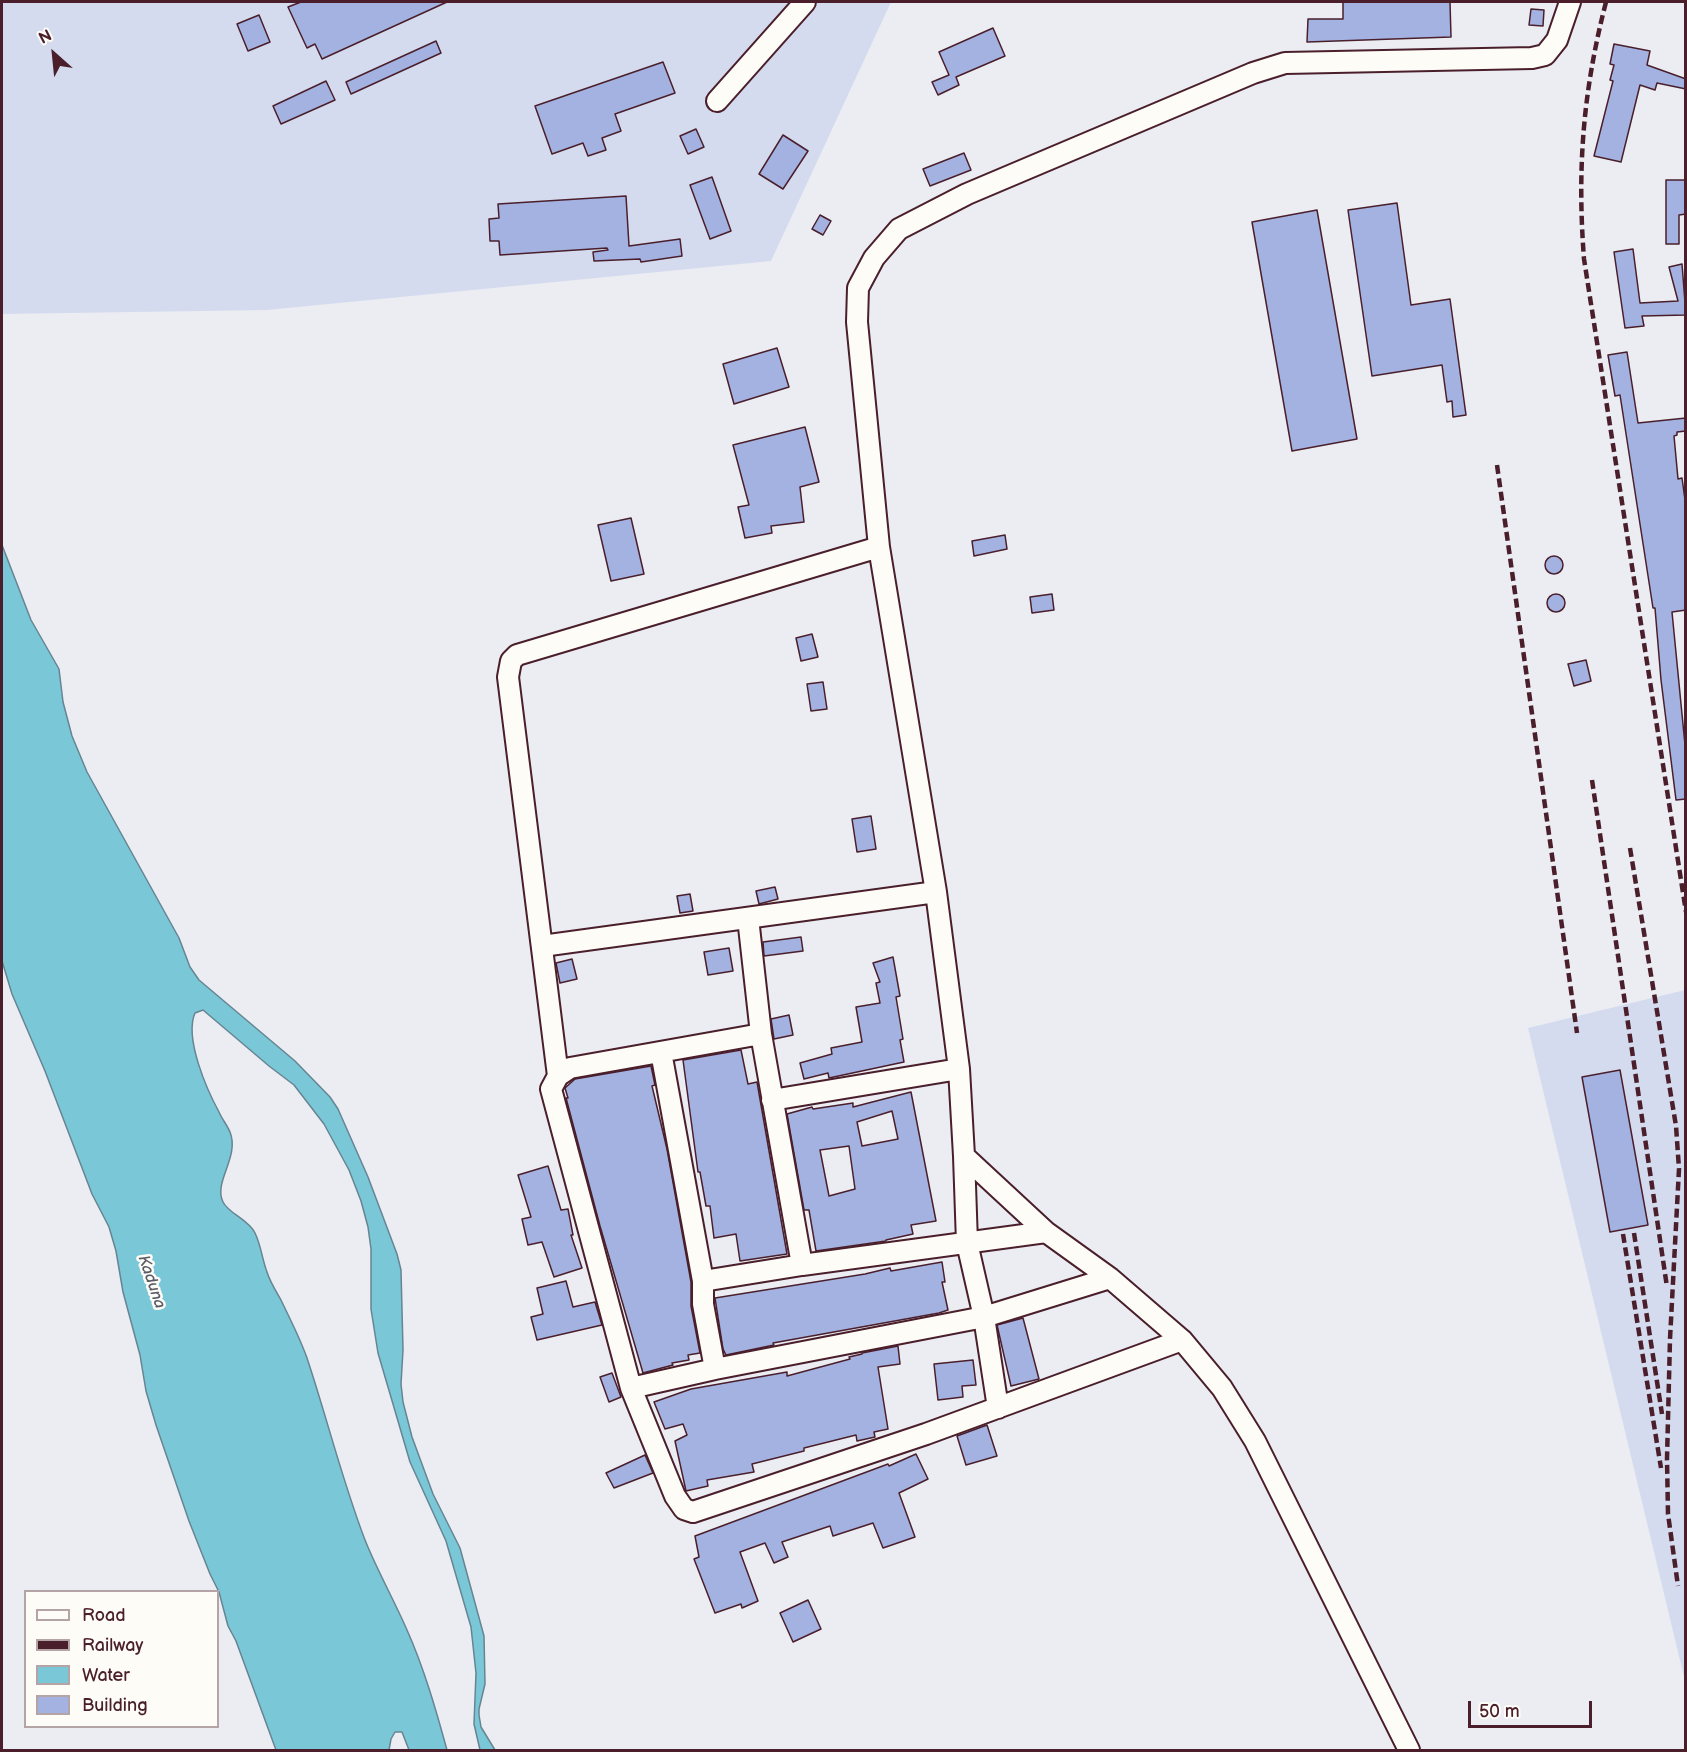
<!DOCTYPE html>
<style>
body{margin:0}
#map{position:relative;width:1687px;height:1752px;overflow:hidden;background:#ebedf3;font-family:"Balsamiq Sans",sans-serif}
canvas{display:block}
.frame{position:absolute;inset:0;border:3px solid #4a1f2b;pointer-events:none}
.legend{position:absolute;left:24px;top:1590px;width:195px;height:138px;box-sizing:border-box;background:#fdfcf7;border:2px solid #b5a4a5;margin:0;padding:8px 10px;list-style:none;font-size:18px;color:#4a1f2b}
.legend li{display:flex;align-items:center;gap:12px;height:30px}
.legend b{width:30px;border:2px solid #b5a4a5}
.north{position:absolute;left:24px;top:24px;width:60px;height:60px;-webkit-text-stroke:4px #fdfcf7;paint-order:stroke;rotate:333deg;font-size:16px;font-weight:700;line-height:24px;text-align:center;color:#4a1f2b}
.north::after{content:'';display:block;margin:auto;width:21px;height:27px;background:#4a1f2b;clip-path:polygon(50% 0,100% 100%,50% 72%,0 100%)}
.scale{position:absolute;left:1468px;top:1701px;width:124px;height:27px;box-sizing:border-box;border:3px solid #4a1f2b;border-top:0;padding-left:8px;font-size:18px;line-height:21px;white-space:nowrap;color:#4a1f2b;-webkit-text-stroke:4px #fdfcf7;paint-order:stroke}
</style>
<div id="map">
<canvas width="1687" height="1752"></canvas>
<div class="frame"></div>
<ul class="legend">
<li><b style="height:8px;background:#fdfcf7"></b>Road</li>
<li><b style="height:8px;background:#4a1f2b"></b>Railway</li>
<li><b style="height:16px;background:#7ac8d7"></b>Water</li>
<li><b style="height:16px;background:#a3b2e1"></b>Building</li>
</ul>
<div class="north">N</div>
<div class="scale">50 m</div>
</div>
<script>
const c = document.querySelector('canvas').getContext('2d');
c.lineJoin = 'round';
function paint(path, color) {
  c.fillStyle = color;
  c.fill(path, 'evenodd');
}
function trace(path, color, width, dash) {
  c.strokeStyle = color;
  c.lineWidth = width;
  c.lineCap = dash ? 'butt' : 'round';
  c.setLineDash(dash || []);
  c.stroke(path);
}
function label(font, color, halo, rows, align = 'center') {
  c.font = font + ' "Balsamiq Sans",sans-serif';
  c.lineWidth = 5;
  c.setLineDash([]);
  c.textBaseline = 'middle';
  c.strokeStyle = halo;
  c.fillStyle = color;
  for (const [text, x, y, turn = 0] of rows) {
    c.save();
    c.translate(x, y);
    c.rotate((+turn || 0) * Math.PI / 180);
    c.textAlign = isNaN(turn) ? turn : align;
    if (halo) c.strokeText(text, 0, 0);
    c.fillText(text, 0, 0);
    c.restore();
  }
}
const built = new Path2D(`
 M 2,2 L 891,2 L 771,261 L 267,310 L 2,314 Z
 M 1685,990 L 1685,1681 L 1528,1028 Z`);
const water = new Path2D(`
 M 2,545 L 31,620 L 59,669 L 63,702 L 72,736 L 87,772 L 179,938 L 190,967 L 199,980 L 295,1061 L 330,1097 L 338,1109 L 368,1177 L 397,1254 L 401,1270 L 403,1350 L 401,1384 L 403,1402 L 412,1437 L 433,1494 L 460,1548 L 484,1636 L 485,1684 L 479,1709 L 479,1715 L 481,1727 L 495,1750 L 480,1750 L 474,1724 L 476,1673 L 471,1627 L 446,1541 L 410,1462 L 378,1353 L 371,1309 L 371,1249 L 368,1227 L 361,1201 L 349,1170 L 324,1124 L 294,1085 L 269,1066 L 203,1010 L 195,1013 C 184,1038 207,1090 219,1112 C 222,1119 227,1125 230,1132 C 240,1157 213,1182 223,1202 C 229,1214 248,1219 255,1233 C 261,1245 262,1259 267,1272 C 270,1282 276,1291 281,1300 C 290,1319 300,1338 307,1358 C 327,1418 342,1480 365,1540 C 377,1570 394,1600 407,1630 C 424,1668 436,1710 447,1750 L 409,1750 L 402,1732 L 395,1732 L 391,1739 L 389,1750 L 276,1750 L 236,1641 L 228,1626 L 219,1592 L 210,1574 L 189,1521 L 156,1425 L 146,1391 L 140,1355 L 123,1292 L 116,1251 L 109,1227 L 92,1194 L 45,1071 L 12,994 L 2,961 Z`);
const building = new Path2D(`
 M 301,2 L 447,2 L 322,59 L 315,44 L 307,48 L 288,7 Z
 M 1343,2 L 1450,2 L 1451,37 L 1307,42 L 1308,19 L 1343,19 Z
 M 1531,9 L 1544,10 L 1543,26 L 1529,25 Z
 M 259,15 L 270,42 L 248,51 L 237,24 Z
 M 993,28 L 1005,56 L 956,77 L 959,85 L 938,95 L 932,82 L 949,75 L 939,52 Z
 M 436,41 L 441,53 L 351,94 L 346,82 Z
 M 1614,44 L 1650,51 L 1647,65 L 1686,79 L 1686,89 L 1657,83 L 1655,90 L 1640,85 L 1621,162 L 1594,156 L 1613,81 L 1610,80 L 1614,65 L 1610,64 Z
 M 663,62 L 675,93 L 615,114 L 621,131 L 602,138 L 606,150 L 588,156 L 583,143 L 552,154 L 535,106 Z
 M 326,81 L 335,100 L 281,124 L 273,106 Z
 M 696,129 L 704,147 L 688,154 L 680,136 Z
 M 783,135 L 808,151 L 783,189 L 759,174 Z
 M 964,153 L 971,170 L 930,186 L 923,169 Z
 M 712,177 L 731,231 L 710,239 L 690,185 Z
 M 1666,180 L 1686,180 L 1686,214 L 1679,215 L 1679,244 L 1666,244 Z
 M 626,196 L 629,246 L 680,239 L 682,256 L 641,262 L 640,259 L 594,261 L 593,252 L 608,250 L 607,248 L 500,255 L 499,241 L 490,241 L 489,219 L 499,218 L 498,204 Z
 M 1397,203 L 1411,305 L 1450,299 L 1466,415 L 1453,417 L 1452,401 L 1447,402 L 1442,365 L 1372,376 L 1348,210 Z
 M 1317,210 L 1357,439 L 1292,451 L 1252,222 Z
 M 820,215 L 831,221 L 823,235 L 812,229 Z
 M 1633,249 L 1640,303 L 1678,301 L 1669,267 L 1682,264 L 1686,315 L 1642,316 L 1644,326 L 1625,328 L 1614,252 Z
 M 777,348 L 789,387 L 734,404 L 723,364 Z
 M 1627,352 L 1638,423 L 1686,418 L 1686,431 L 1677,432 L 1677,435 L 1674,436 L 1678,479 L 1682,478 L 1686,507 L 1686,610 L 1672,612 L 1686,755 L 1686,799 L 1676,800 L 1661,680 L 1655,608 L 1653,608 L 1620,395 L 1615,396 L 1608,355 Z
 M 805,427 L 819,482 L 800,487 L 804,522 L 771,526 L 772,533 L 745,538 L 738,507 L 749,505 L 733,445 Z
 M 631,518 L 644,574 L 611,581 L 598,525 Z
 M 1005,535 L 1007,549 L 974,556 L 972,541 Z
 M1545 565a9 9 0 1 1 18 0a9 9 0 1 1-18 0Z
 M1547 603a9 9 0 1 1 18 0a9 9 0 1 1-18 0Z
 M 1052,594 L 1054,610 L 1032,613 L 1030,597 Z
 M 812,634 L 818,657 L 801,661 L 796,638 Z
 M 1586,660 L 1591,681 L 1574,686 L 1568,664 Z
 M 823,682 L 827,709 L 811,711 L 807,684 Z
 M 871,816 L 876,849 L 857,852 L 852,819 Z
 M 775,887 L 778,899 L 759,904 L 756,891 Z
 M 690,894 L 693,911 L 680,913 L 677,896 Z
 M 801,937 L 803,951 L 764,956 L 763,942 Z
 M 729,948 L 733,971 L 708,975 L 704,952 Z
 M 893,957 L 900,996 L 896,997 L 903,1039 L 900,1040 L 904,1062 L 829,1078 L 828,1073 L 804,1079 L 800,1063 L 832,1054 L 831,1048 L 862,1042 L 856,1007 L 880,1003 L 876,983 L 880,982 L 873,963 Z
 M 572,959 L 577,979 L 560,983 L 556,963 Z
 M 789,1015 L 793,1035 L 774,1039 L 771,1019 Z
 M 741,1050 L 748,1084 L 757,1082 L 787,1254 L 740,1261 L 736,1234 L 714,1238 L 710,1206 L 706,1206 L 700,1172 L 698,1172 L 683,1060 Z
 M 651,1066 L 655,1085 L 652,1086 L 667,1149 L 691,1282 L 691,1306 L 700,1353 L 688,1355 L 689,1360 L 672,1363 L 673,1365 L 643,1373 L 600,1226 L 566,1098 L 568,1098 L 565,1088 L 575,1079 Z
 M 1620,1070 L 1648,1225 L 1610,1232 L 1582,1077 Z
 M 911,1092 L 936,1221 L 911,1225 L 913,1234 L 886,1240 L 886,1241 L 816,1251 L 809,1210 L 804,1210 L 787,1114 L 812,1107 L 813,1109 L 853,1103 L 853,1107 ZM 892,1111 L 898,1139 L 862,1146 L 857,1122 ZM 849,1146 L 855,1189 L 829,1196 L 820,1150 Z
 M 548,1166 L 561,1210 L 568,1209 L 573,1235 L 571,1235 L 582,1268 L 554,1277 L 542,1242 L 528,1245 L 522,1219 L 531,1217 L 518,1175 Z
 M 942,1262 L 945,1282 L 942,1282 L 948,1310 L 939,1313 L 773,1343 L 774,1345 L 726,1355 L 723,1349 L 715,1298 L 865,1274 L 890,1268 L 891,1271 Z
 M 566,1281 L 573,1307 L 595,1302 L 602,1325 L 537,1340 L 531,1317 L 543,1314 L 537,1288 Z
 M 1023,1318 L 1039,1379 L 1011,1386 L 997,1325 Z
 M 898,1346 L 900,1364 L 878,1367 L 888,1429 L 874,1432 L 875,1437 L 857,1441 L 856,1435 L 804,1448 L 804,1451 L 752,1464 L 754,1472 L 707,1480 L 708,1486 L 686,1491 L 675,1441 L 687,1435 L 683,1424 L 665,1429 L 654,1402 L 691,1389 L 787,1372 L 787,1376 L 850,1359 L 849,1357 L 862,1354 L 862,1353 Z
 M 973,1360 L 976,1385 L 962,1386 L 963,1397 L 938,1400 L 934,1364 Z
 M 612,1373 L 621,1397 L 609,1402 L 600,1377 Z
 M 987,1425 L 997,1456 L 966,1465 L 957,1436 Z
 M 916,1454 L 928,1479 L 899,1493 L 915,1537 L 883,1548 L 873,1523 L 833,1536 L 830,1526 L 782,1542 L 788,1557 L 774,1563 L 765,1543 L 740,1552 L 758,1601 L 742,1608 L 741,1604 L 715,1613 L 694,1559 L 699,1557 L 695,1536 L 888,1464 L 889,1466 Z
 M 645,1455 L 653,1473 L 614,1488 L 606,1473 Z
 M 808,1600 L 821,1629 L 793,1642 L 780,1613 Z`);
const minor = new Path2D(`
 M 717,101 L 805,2
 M 748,918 L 761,1034 L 802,1265
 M 542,946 L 936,892
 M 761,1034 L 570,1068 L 558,1076 L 551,1089 L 631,1388 L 675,1496 L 684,1509 L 693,1512 L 926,1434 L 1182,1340
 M 661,1052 L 703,1281 L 703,1304 L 715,1369
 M 558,1076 L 508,677 L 511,661 L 517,655 L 879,547
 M 772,1100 L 959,1069
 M 964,1156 L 967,1243 L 984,1317 L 998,1408
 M 703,1281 L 802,1265 L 1046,1232
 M 631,1388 L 715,1369 L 984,1317 L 1110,1278
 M 1409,1750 L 1255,1441 L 1222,1388 L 1182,1340 L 1110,1278 L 1046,1232 L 964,1156 L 959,1069 L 936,892 L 879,547 L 857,322 L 858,288 L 874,258 L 899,229 L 967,194 L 1253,73 L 1285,63 L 1532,58 L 1545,55 L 1557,40 L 1570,2`);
const rail = new Path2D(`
 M 1606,2 C 1583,91 1577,168 1584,259 L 1686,912
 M 1497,465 L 1577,1033
 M 1592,780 L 1667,1287
 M 1630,848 L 1676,1126 L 1679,1169 L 1670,1339 L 1667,1459 L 1668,1514 L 1678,1586
 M 1634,1233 L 1662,1414
 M 1623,1234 L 1661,1468`);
const waterNames = [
 ["Kaduna",151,1282,71]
];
paint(built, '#d5dbee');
paint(water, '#7ac8d7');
trace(water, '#678492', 1.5);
paint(building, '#a3b2e1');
trace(building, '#4a1f2b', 1.5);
trace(minor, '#4a1f2b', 24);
trace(minor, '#fdfcf7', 20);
trace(rail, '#4a1f2b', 4.5, [9, 4.5]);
label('italic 16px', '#5b5a67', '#fdfcf7', waterNames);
</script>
